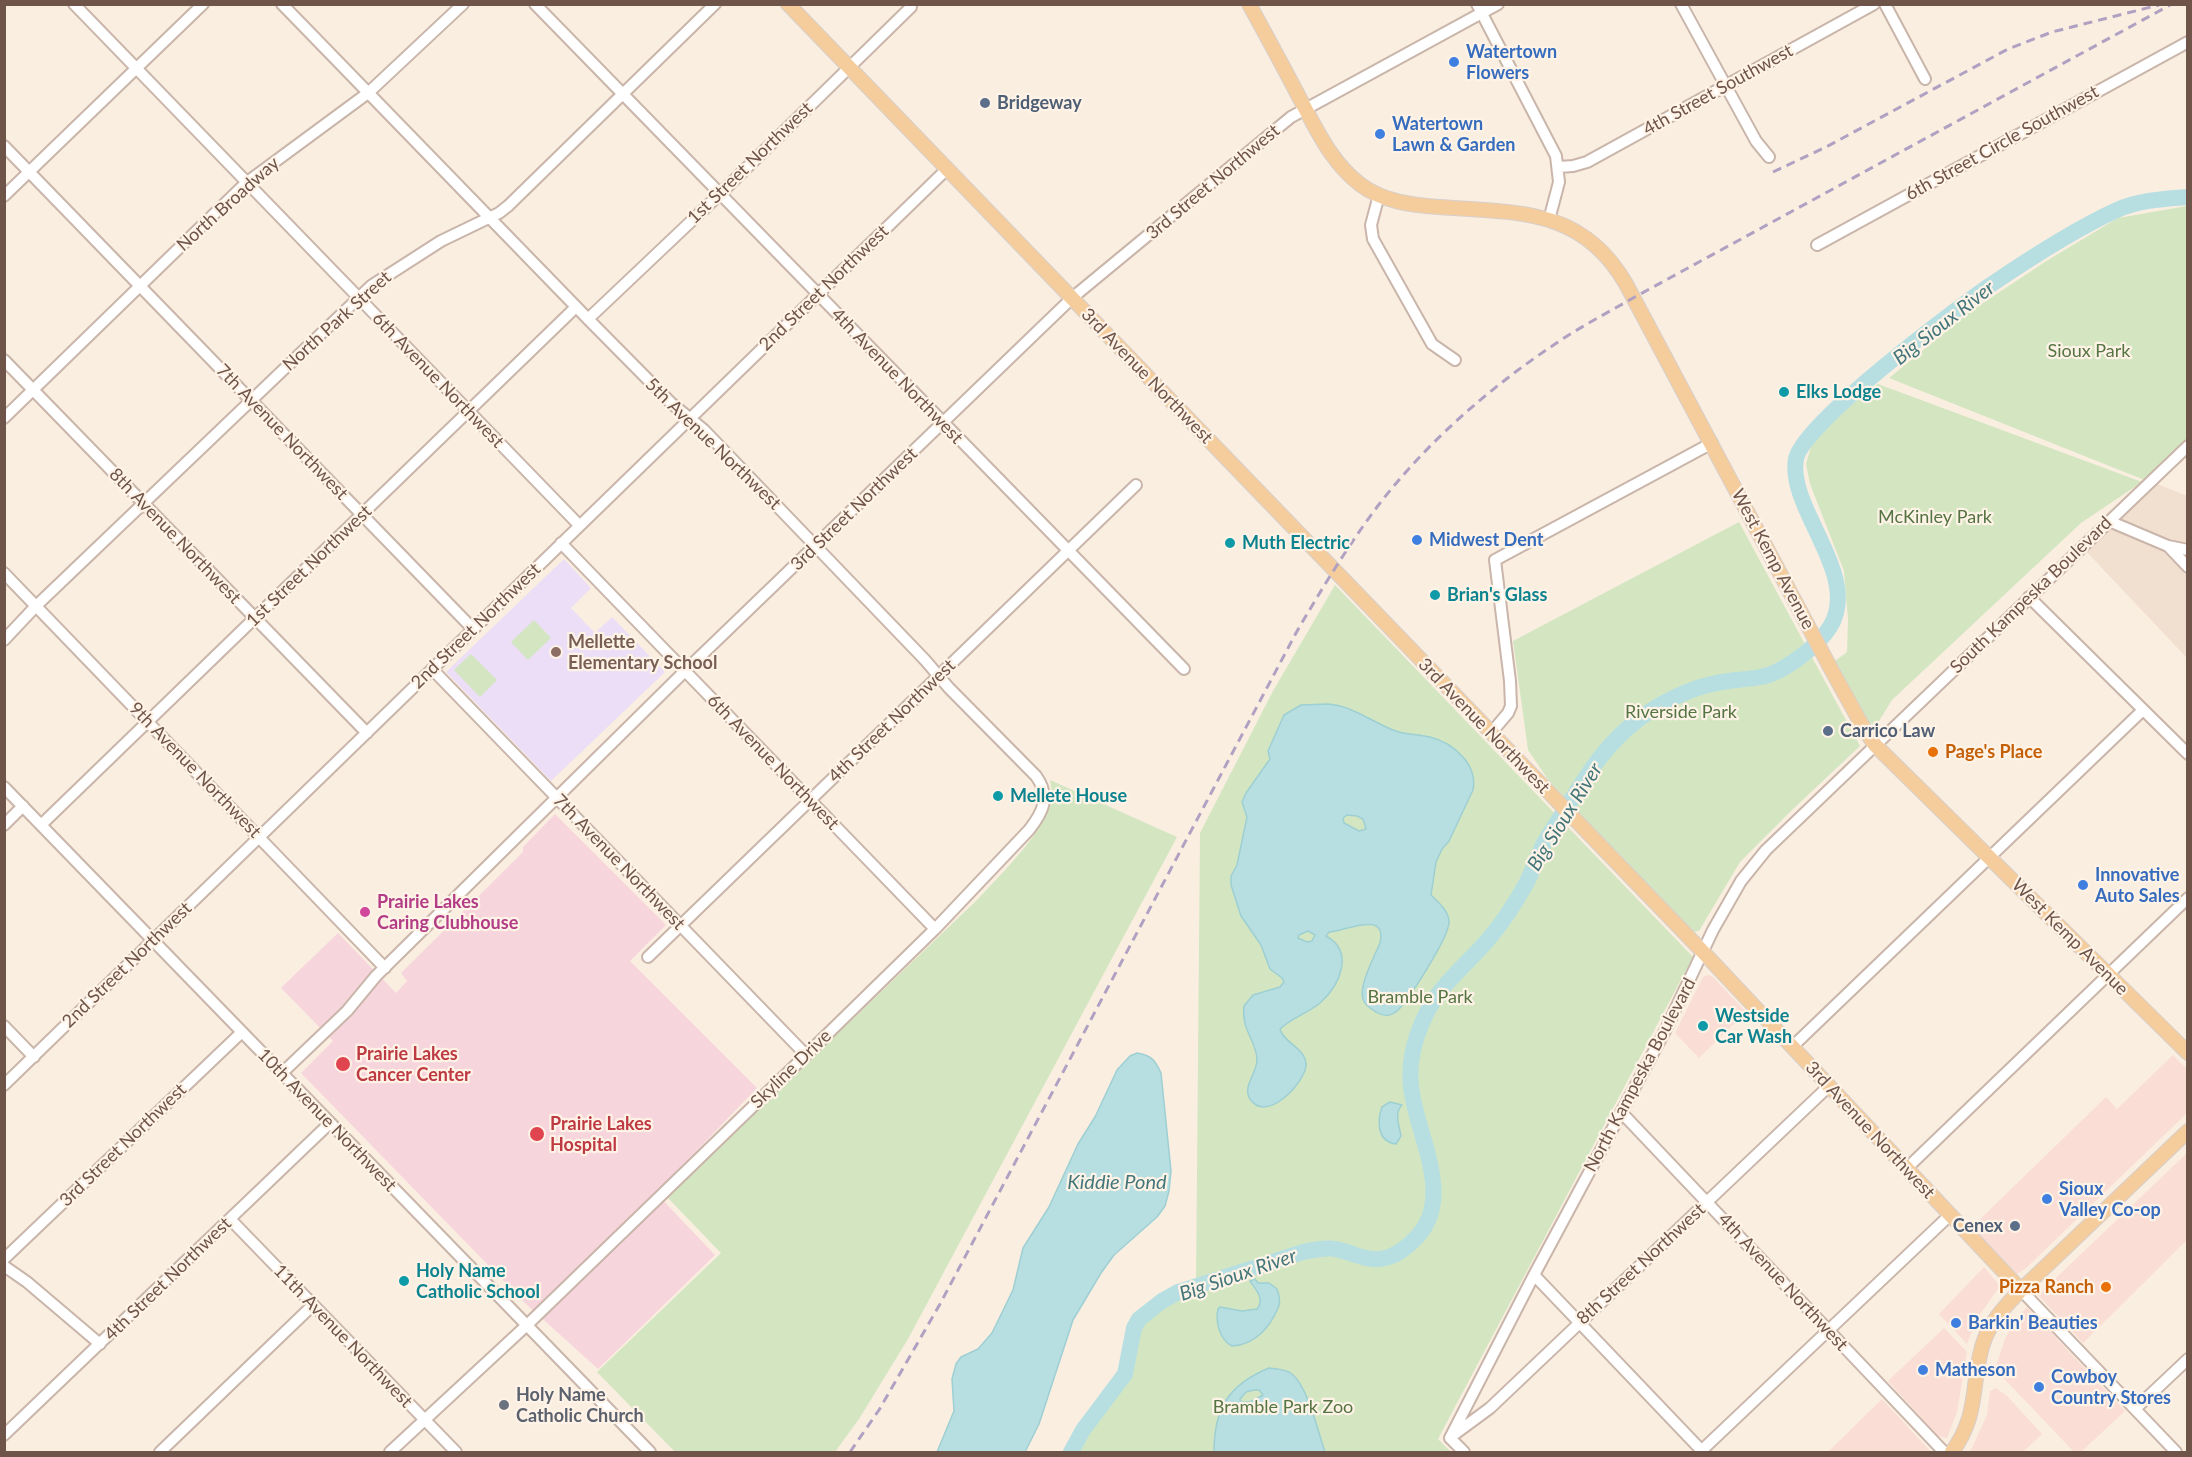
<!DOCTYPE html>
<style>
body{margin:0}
#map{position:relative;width:2192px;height:1457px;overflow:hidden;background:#faeee1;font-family:Lato,sans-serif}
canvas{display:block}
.frame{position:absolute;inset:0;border:6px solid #6f544a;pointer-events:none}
</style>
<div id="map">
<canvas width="2192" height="1457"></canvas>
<div class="frame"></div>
</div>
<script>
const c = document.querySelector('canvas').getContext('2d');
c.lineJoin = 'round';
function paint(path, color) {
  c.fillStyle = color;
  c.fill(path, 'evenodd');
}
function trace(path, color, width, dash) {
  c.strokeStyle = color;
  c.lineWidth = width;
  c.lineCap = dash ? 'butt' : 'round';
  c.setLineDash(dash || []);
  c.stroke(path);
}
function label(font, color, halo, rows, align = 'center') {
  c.font = font + ' Lato,sans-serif';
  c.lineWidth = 4.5;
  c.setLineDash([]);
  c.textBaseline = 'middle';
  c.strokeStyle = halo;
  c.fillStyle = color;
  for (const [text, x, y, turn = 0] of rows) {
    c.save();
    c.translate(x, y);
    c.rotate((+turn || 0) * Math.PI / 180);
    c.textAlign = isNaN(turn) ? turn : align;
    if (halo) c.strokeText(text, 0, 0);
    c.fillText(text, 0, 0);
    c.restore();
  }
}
const residential = new Path2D(`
 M 2150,481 L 2187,496 L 2187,658 L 2082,547 Z`);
const commercial = new Path2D(`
 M 1708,975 L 1713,977 L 1746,1012 L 1699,1058 L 1675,1033 L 1703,977 Z
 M 2173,1055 L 2187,1069 L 2187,1113 L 2025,1269 L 2017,1274 L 1972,1227 L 2106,1097 L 2117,1109 Z
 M 2187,1153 L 2187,1240 L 2083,1343 L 2038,1295 Z
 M 1984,1267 L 2000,1286 L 1976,1320 L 1967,1344 L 1939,1314 Z
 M 2027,1307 L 2125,1411 L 2081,1452 L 2074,1452 L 1995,1369 L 2005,1339 L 2016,1319 Z
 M 1944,1328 L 1967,1352 L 1957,1412 L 1947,1438 L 1938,1436 L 1888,1381 Z
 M 1996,1388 L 2007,1396 L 2042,1434 L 2023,1452 L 1970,1452 L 1987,1415 L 1990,1391 Z
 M 1882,1399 L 1931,1452 L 1828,1452 Z`);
const education = new Path2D(`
 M 564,559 L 591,588 L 571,608 L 595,633 L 612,617 L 665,672 L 551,781 L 446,672 Z`);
const medical = new Path2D(`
 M 555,814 L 666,925 L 630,961 L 757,1088 L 656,1193 L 715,1255 L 598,1369 L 525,1303 L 301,1073 L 333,1041 L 281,988 L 338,933 L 396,993 L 407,981 L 401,973 L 523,852 L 523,847 Z`);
const green = new Path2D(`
 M 2187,206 L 2187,442 L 2147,481 L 1889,378 L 1971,311 L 2048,260 L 2118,218 Z
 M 1878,384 L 2142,482 L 2081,523 L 1892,700 L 1876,726 L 1867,722 L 1835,661 L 1847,652 L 1848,619 L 1844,571 L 1810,484 L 1806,464 L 1812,443 L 1818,431 Z
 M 1739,522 L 1860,746 L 1791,811 L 1740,862 L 1699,931 L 1693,932 L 1549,781 L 1528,750 L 1513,641 Z
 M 1335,585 L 1693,957 L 1438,1439 L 1451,1452 L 1071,1452 C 1083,1423 1108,1403 1124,1376 C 1130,1365 1129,1352 1131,1340 C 1137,1309 1168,1295 1196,1286 L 1200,833 L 1273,691 Z
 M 534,620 L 551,638 L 528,660 L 511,642 Z
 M 471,654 L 497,680 L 480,697 L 454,670 Z
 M 1050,780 L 1177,837 L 908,1339 L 859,1419 L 835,1452 L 675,1452 L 597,1372 L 721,1253 L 667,1197 L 979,898 C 1000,875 1051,826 1052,795 C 1052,790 1051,785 1050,780 Z`);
const water = new Path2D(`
 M 1328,704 C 1353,706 1370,721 1393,730 C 1405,735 1418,734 1430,737 C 1453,743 1478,764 1473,790 L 1449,841 L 1442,849 L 1436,862 L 1431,895 C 1438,902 1448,910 1449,921 C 1450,936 1408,1001 1397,1011 C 1390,1017 1382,1016 1376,1012 C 1371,1009 1364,1005 1363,999 C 1358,987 1375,955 1380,943 C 1388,909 1343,932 1329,932 L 1326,936 C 1355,952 1340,985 1320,1003 C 1308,1013 1291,1018 1280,1029 C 1283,1043 1307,1048 1306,1066 C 1304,1083 1267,1124 1250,1099 C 1242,1087 1257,1073 1257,1060 C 1257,1041 1241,1031 1244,1006 L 1253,995 L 1280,987 L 1284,982 L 1282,978 L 1270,969 L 1261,945 L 1241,916 L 1231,885 L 1231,876 L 1237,865 L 1247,817 L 1242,802 L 1246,793 L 1270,759 L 1268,751 L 1284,715 L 1301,705 ZM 1347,815 L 1357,816 L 1363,819 L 1366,829 L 1359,831 L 1344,823 L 1343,818 ZM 1308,931 L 1315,935 L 1312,941 L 1307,942 L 1298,938 L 1299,935 Z
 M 1137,1053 C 1151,1055 1155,1060 1161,1073 L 1171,1171 L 1169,1191 L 1165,1206 L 1157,1217 L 1114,1255 L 1101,1273 L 1073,1320 L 1039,1424 L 1025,1452 L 937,1452 L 954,1411 L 952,1379 L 956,1364 L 961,1357 L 978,1349 L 992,1333 L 1013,1290 L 1023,1248 L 1049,1207 L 1078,1144 L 1095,1117 L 1117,1070 L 1130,1056 Z
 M 1390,1102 L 1402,1105 C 1394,1113 1399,1125 1401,1136 L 1396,1144 C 1377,1142 1377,1121 1382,1107 Z
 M 1255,1279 L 1258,1283 L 1269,1283 L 1277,1289 C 1279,1294 1281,1303 1278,1308 C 1270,1327 1255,1345 1232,1346 C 1220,1340 1215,1322 1218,1309 L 1220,1307 L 1242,1311 L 1257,1309 C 1265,1299 1256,1290 1250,1281 Z
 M 1269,1368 C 1276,1369 1286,1369 1292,1374 C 1308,1387 1318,1432 1325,1452 L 1214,1452 C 1214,1409 1228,1385 1269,1368 ZM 1254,1390 L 1259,1390 L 1263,1395 L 1250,1402 L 1241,1402 L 1240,1399 L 1246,1392 Z`);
const river = new Path2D(`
 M 1071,1452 L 1083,1430 L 1125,1374 L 1134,1328 L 1139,1319 L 1162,1301 L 1178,1292 L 1303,1252 C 1313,1250 1324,1247 1335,1249 C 1354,1252 1368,1264 1389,1257 C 1398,1254 1408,1246 1415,1239 C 1457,1198 1415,1133 1411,1086 C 1407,1053 1422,1014 1442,989 C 1456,972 1472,958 1486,942 C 1502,924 1516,902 1527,882 C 1533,870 1537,857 1543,845 C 1551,831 1560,818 1569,804 C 1589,771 1608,742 1640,718 C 1661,703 1686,690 1712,684 C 1728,680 1744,680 1760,677 C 1782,674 1818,646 1830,627 C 1862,575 1787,509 1796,459 C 1802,424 1957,308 1992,284 C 2029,259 2077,228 2117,210 C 2140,200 2163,199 2188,197`);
const minor = new Path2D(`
 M 74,4 L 579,525
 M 282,4 L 588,319 L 671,403 L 704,430 L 925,660 L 949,688 L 1036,776 C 1051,797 1043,812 1029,830 L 935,929 L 806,1055 L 527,1325 L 390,1452
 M 535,4 L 1184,669
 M 1477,4 L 1556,156 L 1559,182 L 1549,220
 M 1681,4 L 1756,141 L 1769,157
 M 1885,4 L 1925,79
 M 4,146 L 473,629
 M 1559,167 L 1573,166 L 1587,162 L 1874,4
 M 1379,195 L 1371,225 L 1373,239 L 1432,344 L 1455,360
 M 4,196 L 203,4
 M 1817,245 L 2188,42
 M 588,319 L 721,193 L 911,7
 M 4,360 L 367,733
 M 4,418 L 246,183 L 368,93 L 463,4
 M 2109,521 L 2168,546 L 2188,550
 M 561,543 L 935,929
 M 2168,546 L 2188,567
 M 4,573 L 385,968
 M 2029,597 L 2188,754
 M 4,640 L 36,606 L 371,286 L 441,241 L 499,213 L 508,206 L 715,4
 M 432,669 L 806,1055
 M 1491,733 L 1508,713 L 1511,706 L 1510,681 L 1495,560 L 1712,443
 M 4,787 L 650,1452
 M 4,825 L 23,806
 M 41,825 L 576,307
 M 648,957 L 1136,485
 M 4,1026 L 34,1057
 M 1792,1047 L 2143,710
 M 282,1073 L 347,1011 L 376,976 L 685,671 L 1072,298 L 1291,117 L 1498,4
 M 4,1085 L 947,169
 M 1621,1112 L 1944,1452
 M 1906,1169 L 2188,898
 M 230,1219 L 456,1452
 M 4,1259 L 242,1032
 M 4,1266 L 27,1282 L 100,1344
 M 1534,1275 L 1703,1452
 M 2021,1290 L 2176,1452
 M 2135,1409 L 2188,1359
 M 4,1435 L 330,1123
 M 1452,1436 L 1490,1408 L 1829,1086
 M 1450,1438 L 1534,1275 L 1666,1029 L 1713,930 L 1741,881 L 1766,850 L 2188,446
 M 1450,1438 L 1464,1452
 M 160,1452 L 313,1305
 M 1700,1452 L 1950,1215`);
const major = new Path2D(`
 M 788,4 L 1704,953 L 2021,1290
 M 1249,4 C 1266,35 1283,66 1299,97 C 1316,128 1331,163 1361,185 C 1384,202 1412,205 1439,207 C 1517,213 1582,207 1626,284 L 1831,669 L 1863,727 L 1875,745 L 2188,1053
 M 1952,1452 C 1979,1415 1971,1386 1982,1347 C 1988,1324 2005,1306 2021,1290 L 2188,1131`);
const rail = new Path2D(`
 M 1773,172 L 1826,147 L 2008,49 L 2052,32 L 2159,5
 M 850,1452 L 879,1410 L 940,1304 L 1296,633 C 1321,590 1347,547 1377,507 C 1425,444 1489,388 1555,344 C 1580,327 1607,313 1633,298 L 2172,4`);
const markers = [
 [1454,62,6,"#3f7fe0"],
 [985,103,6,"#5c6f8a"],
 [1380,134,6,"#3f7fe0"],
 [1784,392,6,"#0f9aa8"],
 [1417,540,6,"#3f7fe0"],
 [1230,543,6,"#0f9aa8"],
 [1435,595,6,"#0f9aa8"],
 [556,652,6,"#8d6e63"],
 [1828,731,6,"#5c6f8a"],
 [1933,752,6,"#e8710a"],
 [998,796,6,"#0f9aa8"],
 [2083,885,6,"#3f7fe0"],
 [365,912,6,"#d1479c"],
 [1703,1026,6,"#0f9aa8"],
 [343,1064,8,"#e0444e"],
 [537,1134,8,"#e0444e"],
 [2047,1199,6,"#3f7fe0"],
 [2015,1226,6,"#5c6f8a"],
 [404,1281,6,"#0f9aa8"],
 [2106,1287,6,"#e8710a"],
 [1956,1323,6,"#3f7fe0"],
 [1923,1370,6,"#3f7fe0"],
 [2039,1387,6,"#3f7fe0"],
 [504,1405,6,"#6b7280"]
];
const shopNames = [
 ["Watertown",1466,52],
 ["Flowers",1466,73],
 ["Watertown",1392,124],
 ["Lawn & Garden",1392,145],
 ["Midwest Dent",1429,540],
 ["Innovative",2095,875],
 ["Auto Sales",2095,896],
 ["Sioux",2059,1189],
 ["Valley Co-op",2059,1210],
 ["Barkin' Beauties",1968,1323],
 ["Matheson",1935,1370],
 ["Cowboy",2051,1377],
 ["Country Stores",2051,1398]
];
const streetNames = [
 ["4th Street Southwest",1718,90,-29],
 ["6th Street Circle Southwest",2002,143,-29],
 ["1st Street Northwest",750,163,-44],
 ["3rd Street Northwest",1213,182,-40],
 ["North Broadway",228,204,-42],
 ["2nd Street Northwest",824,288,-44],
 ["North Park Street",337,321,-42],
 ["4th Avenue Northwest",897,376,46],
 ["3rd Avenue Northwest",1147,376,46],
 ["6th Avenue Northwest",438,380,46],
 ["7th Avenue Northwest",282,432,46],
 ["5th Avenue Northwest",713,444,44],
 ["3rd Street Northwest",854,509,-44],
 ["8th Avenue Northwest",175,536,46],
 ["West Kemp Avenue",1773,559,62],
 ["1st Street Northwest",309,566,-44],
 ["South Kampeska Boulevard",2031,595,-44],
 ["2nd Street Northwest",476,626,-44],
 ["4th Street Northwest",892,721,-44],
 ["3rd Avenue Northwest",1484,726,46],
 ["6th Avenue Northwest",773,762,46],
 ["9th Avenue Northwest",195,770,46],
 ["7th Avenue Northwest",619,862,46],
 ["West Kemp Avenue",2070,937,45],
 ["2nd Street Northwest",127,965,-44],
 ["Skyline Drive",791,1069,-44],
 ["North Kampeska Boulevard",1640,1075,-62],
 ["10th Avenue Northwest",327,1120,46],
 ["3rd Avenue Northwest",1870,1130,47],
 ["3rd Street Northwest",123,1145,-44],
 ["8th Street Northwest",1641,1264,-43],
 ["4th Street Northwest",168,1279,-44],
 ["4th Avenue Northwest",1783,1282,47],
 ["11th Avenue Northwest",343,1336,46]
];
const serviceNames = [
 ["Bridgeway",997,103],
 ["Carrico Law",1840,731],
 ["Cenex",2003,1226,"right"]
];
const parkNames = [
 ["Sioux Park",2089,351],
 ["McKinley Park",1935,517],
 ["Riverside Park",1681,712],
 ["Bramble Park",1420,997],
 ["Bramble Park Zoo",1283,1407]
];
const cultureNames = [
 ["Elks Lodge",1796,392],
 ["Muth Electric",1242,543],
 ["Brian's Glass",1447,595],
 ["Mellete House",1010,796],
 ["Westside",1715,1016],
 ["Car Wash",1715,1037],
 ["Holy Name",416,1271],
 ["Catholic School",416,1292]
];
const educationNames = [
 ["Mellette",568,642],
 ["Elementary School",568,663]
];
const foodNames = [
 ["Page's Place",1945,752],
 ["Pizza Ranch",2094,1287,"right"]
];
const hotelNames = [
 ["Prairie Lakes",377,902],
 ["Caring Clubhouse",377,923]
];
const healthNames = [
 ["Prairie Lakes",356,1054],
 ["Cancer Center",356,1075],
 ["Prairie Lakes",550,1124],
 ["Hospital",550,1145]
];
const worshipNames = [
 ["Holy Name",516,1395],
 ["Catholic Church",516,1416]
];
const waterNames = [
 ["Big Sioux River",1944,323,-38],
 ["Big Sioux River",1565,817,-58],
 ["Kiddie Pond",1117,1183],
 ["Big Sioux River",1238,1275,-19]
];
paint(residential, '#f1dfd0');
paint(commercial, '#faddd5');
paint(education, '#ebdef6');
paint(medical, '#f7d5dc');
paint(green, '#d3e6c1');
paint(water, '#b7dfe2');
trace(water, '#9ecfd3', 1.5);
trace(river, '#b7dfe2', 16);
trace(minor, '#c9b5a9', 14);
trace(major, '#d7cfcc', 16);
trace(minor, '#fff', 10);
trace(major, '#f5cd9d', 14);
trace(rail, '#b0a1c2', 3, [9, 6]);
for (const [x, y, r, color] of markers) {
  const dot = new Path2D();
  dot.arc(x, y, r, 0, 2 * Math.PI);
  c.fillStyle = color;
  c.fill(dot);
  trace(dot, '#fef3e6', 2);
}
label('bold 18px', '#366cbe', '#fef3e6', shopNames, 'left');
label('18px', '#6f544a', '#fef3e6', streetNames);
label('bold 18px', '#4e5e75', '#fef3e6', serviceNames, 'left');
label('18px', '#557443', '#fef3e6', parkNames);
label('bold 18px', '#0d838f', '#fef3e6', cultureNames, 'left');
label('bold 18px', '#785e54', '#fef3e6', educationNames, 'left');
label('bold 18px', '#c56008', '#fef3e6', foodNames, 'left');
label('bold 18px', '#b23c85', '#fef3e6', hotelNames, 'left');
label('bold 18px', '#be3a42', '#fef3e6', healthNames, 'left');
label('bold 18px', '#5b616d', '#fef3e6', worshipNames, 'left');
label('italic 20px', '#43767b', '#fef3e6', waterNames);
</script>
